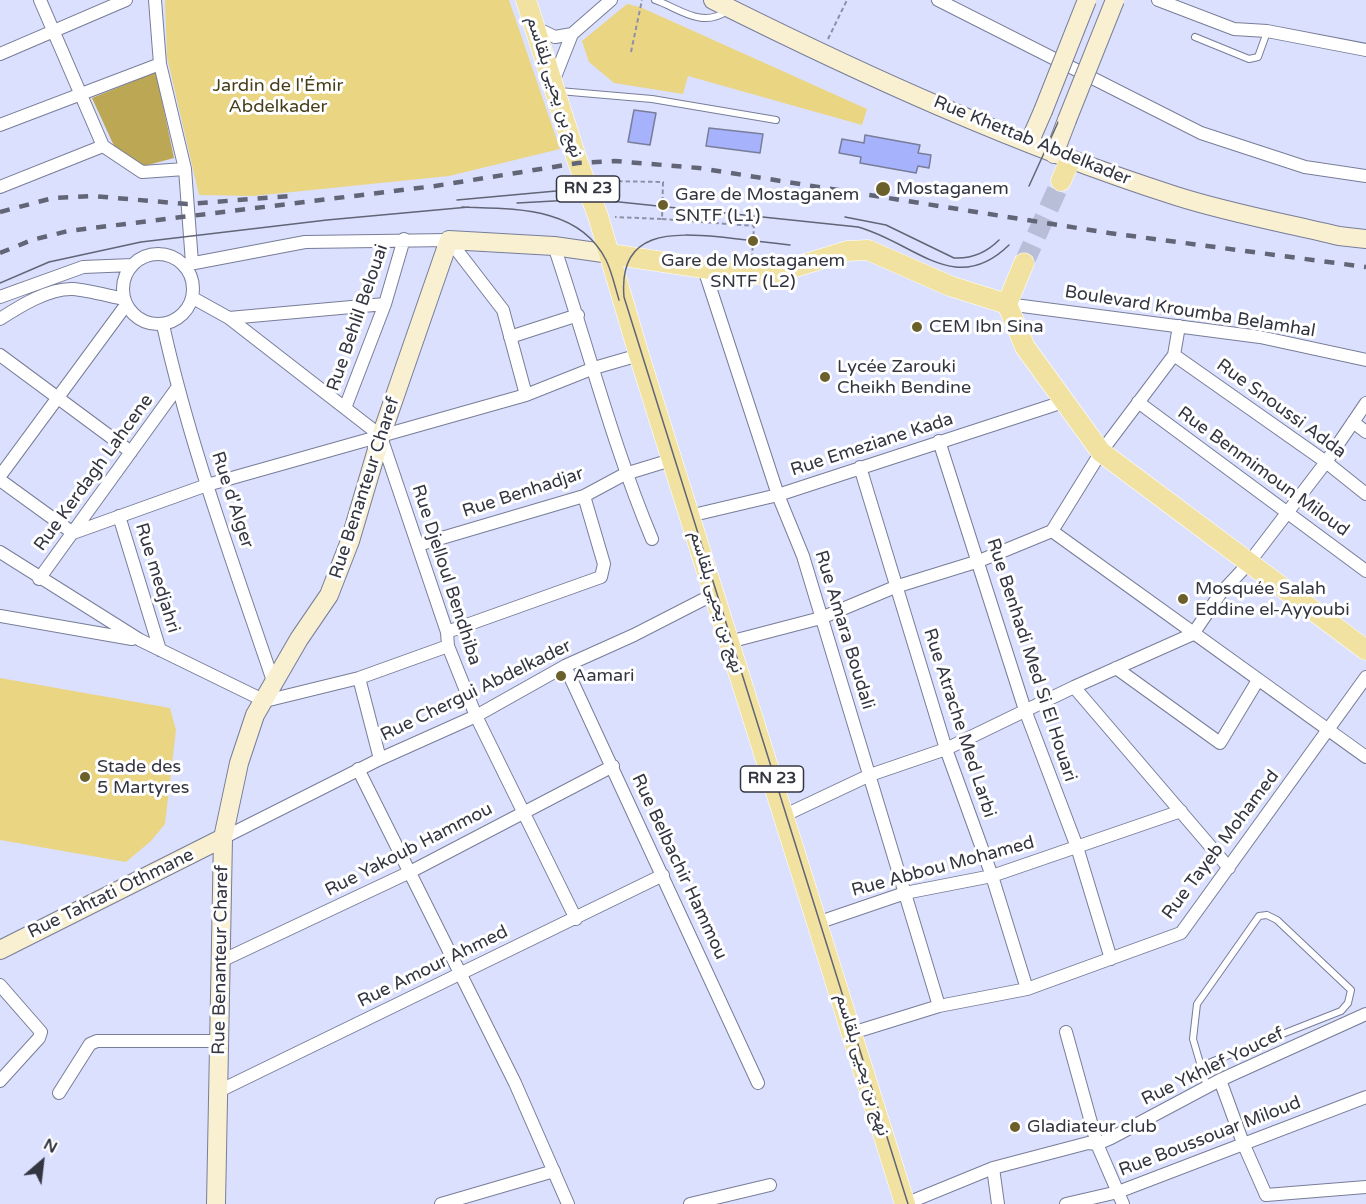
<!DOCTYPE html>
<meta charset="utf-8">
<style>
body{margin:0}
#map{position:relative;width:1366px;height:1204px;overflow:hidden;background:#dbe0fe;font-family:"Varela Round",sans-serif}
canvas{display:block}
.north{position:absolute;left:12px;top:1132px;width:60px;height:60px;-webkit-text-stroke:4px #fff;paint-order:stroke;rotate:28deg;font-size:16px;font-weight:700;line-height:24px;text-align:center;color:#333541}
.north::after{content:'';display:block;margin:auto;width:21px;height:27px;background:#333541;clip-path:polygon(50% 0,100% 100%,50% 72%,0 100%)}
</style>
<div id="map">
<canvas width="1366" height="1204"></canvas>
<div class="north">N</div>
</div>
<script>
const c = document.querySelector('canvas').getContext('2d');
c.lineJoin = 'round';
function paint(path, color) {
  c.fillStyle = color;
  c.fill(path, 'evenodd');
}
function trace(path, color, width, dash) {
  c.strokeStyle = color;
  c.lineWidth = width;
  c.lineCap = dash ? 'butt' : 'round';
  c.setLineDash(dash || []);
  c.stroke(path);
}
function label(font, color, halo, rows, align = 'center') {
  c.font = font + ' "Varela Round",Vazirmatn,sans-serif';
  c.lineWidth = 6;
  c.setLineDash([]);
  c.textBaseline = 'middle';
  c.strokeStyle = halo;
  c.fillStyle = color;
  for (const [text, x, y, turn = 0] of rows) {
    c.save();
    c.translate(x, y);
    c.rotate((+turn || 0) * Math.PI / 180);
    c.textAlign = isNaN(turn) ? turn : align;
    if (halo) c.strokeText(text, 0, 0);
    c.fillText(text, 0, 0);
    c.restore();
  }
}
const green = new Path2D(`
 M 165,0 L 509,0 L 560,149 L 449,176 L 253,196 L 199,195 L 167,57 Z
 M 627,4 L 640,7 L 867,109 L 862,125 L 688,76 L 683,94 L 614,83 L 589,62 L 582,41 Z
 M 0,678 L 170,708 L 176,730 L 165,824 L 151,841 L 126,862 L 0,840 Z`);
const forest = new Path2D(`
 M 156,72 L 174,158 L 144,166 L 115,148 L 92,98 Z`);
const building = new Path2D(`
 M 634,110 L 656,113 L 650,145 L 628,142 Z
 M 709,128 L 763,134 L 760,153 L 706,146 Z
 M 865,135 L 920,145 L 918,153 L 931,155 L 929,168 L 918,166 L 916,173 L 860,163 L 861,157 L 839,153 L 842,139 L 864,143 Z`);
const primaryTunnel = new Path2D(`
 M 1024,263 L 1061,181`);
const path = new Path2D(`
 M 828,39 L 847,0
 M 631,52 L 642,0
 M 603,181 L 663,182 L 662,219 L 615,217
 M 662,219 L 754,226 L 752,257`);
const lane = new Path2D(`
 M 655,0 C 679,8 701,29 727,11
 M 1195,37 L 1249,59 L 1258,57 L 1267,32
 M 559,91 L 652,99 L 776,120
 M 1201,1066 L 1341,1011 L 1348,1003 L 1351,990 L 1277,920 L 1267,915 L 1259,916 L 1197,1004 L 1193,1039 L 1207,1087`);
const street = new Path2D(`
 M 40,0 L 103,146 L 142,172 L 185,169
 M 155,0 L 160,64 L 185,169 L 192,263
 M 938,0 L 1201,133 L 1305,167 L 1366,176
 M 1158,0 L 1234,29 L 1267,31 L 1366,50
 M 534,27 L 555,37 L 572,34
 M 0,54 L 126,0
 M 553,82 L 572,34 L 611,0
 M 0,125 L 160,64
 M 0,187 L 103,146
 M 554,246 C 587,343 612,444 652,539
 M123 289a35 35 0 1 1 70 0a35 35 0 1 1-70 0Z
 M 184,265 L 305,242 L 449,240 L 503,310 L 526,395
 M 704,269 L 778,495 L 803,556 L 939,1006
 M 0,297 L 83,267 L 132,265
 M 193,298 L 229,318 L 381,436
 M 1007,304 L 1260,337 L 1366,360
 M 229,318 L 385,304
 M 0,319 C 20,306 49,288 73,289 C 87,290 109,296 124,299
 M 163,325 C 190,447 234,565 274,684
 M 510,337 L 578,315
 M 0,355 L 131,452
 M 1174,355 L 1326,462 L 1366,494
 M 1138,402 L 1366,571
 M 345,408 L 385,304 L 404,239
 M 1353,422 L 1366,432
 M 381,437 L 447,632 L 448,646 L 476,716 L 576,919
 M 939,441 L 1025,710 L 1077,847 L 1111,959
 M 860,467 L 946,749 L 992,876 L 1027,989
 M 0,476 L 126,305
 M 0,480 L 73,533 L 207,485 L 526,395 L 594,368 L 639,355
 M 119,516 L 160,650
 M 689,516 L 778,495 L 1063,402
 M 1052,531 L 1366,757
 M 418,545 L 584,496 L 625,474 L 671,460
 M 0,552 L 140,640 L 265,701 L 359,678 L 448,646
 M 39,579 L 177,388
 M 0,616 L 132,639
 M 447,632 L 601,577 L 604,564 L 584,496
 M 729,642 L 821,618 L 895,587 L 979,561 L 1052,531 L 1101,452 L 1174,355 L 1179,326
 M 565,666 L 758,1083
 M 1116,668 L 1220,743 L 1258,680
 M 359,678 L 380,759
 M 1074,687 L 1229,868
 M 358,769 L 515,1083 L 568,1204
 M 783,816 L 870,775 L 946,749 L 1074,687 L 1193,634 L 1220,594 L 1248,564 L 1326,462 L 1366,403
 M 223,838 L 380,759 L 476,716 L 565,666 L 634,635 L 714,594
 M 817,923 L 905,893 L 992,876 L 1181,811
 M 219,962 L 410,872 L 613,766
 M 0,985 L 41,1032 L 39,1038 L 0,1081
 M 1066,1032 L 1097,1144 L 1123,1204
 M 852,1033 L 939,1006 L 1027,989 L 1181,933 L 1366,677
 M 1220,1080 L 1243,1143 L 1266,1195 L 1366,1187
 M 219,1091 L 663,875
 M 59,1093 L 90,1044 L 97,1041 L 220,1041
 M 993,1168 L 998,1204
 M 441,1204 L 554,1171
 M 690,1204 L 770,1185
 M 905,1204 L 993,1168 L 1088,1143 L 1097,1144 L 1111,1138 L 1220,1080 L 1366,1014
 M 1066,1204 L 1118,1192 L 1366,1097`);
const secondary = new Path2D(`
 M 713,0 C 863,75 1017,145 1176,196 C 1229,213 1285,223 1339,236 L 1366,239
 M 1029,143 L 1043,111
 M 1054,154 L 1067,120
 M 0,950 L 223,838
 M 216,1204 L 223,838 L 239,763 L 255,715 L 299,639 L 329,595 L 350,541 L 381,436 L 449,240 L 554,246 L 610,254`);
const primary = new Path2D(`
 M 526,0 L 576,157 L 598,216 L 639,355 L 905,1204
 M 1061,181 L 1070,160
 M 610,254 L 750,275 L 776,273 L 847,251 L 868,250 L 950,286 L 1007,304 L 1025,347 L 1101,452 L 1366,650
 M 1007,304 L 1024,263`);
const tram = new Path2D(`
 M 1029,186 L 1060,118 L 1106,0
 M 457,200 L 556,191
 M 517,203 L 591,199 L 858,227 C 914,242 955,298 1009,245
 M 462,207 C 513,209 579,206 606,260 C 612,272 615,287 619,300
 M 845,217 L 886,225 L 954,258 C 972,259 986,253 999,240
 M 790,245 C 767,242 744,240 721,237 C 673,233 618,229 624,297 L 908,1204
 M 0,283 L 49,262 L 141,242 L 327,220 L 469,207`);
const rail = new Path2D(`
 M 0,212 L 53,198 L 92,196 L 187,204 L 291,196
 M 0,253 L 32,240 L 68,231 L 435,186 L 578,163 L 615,161 L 699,168 L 1109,233 L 1366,267`);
const secondaryBridge = new Path2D(`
 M 1043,111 L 1087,0
 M 1067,120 L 1115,0`);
const markers = [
 [883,189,8,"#6b5f2c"],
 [663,205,6,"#6b5f2c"],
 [753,241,6,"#6b5f2c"],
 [917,327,6,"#6b5f2c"],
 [825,377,6,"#6b5f2c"],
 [1183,599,6,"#6b5f2c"],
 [561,676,6,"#6b5f2c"],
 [85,777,6,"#6b5f2c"],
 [1015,1127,6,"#6b5f2c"]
];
const shields = [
 [588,189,63],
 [772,779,63]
];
const shieldNames = [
 ["RN 23",588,189],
 ["RN 23",772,779]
];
const parkNames = [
 ["Jardin de l'Émir",278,86],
 ["Abdelkader",278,107]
];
const streetNames = [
 ["نهج بن يحيى بلقاسم",554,87,72],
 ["Rue Khettab Abdelkader",1032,141,22],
 ["Boulevard Kroumba Belamhal",1190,312,9],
 ["Rue Behlil Belouai",358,318,-71],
 ["Rue Snoussi Adda",1281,409,36],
 ["Rue Emeziane Kada",872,445,-18],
 ["Rue Benmimoun Miloud",1263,472,36],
 ["Rue Kerdagh Lahcene",94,473,-54],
 ["Rue Benanteur Charef",365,488,-72],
 ["Rue Benhadjar",523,493,-18],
 ["Rue d'Alger",232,500,72],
 ["Rue Djelloul Bendhiba",446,575,72],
 ["Rue medjahri",157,578,73],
 ["نهج بن يحيى بلقاسم",716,602,73],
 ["Rue Amara Boudali",844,630,73],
 ["Rue Benhadi Med Si El Houari",1031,660,72],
 ["Rue Chergui Abdelkader",476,691,-26],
 ["Rue Atrache Med Larbi",959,723,72],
 ["Rue Tayeb Mohamed",1221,845,-53],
 ["Rue Yakoub Hammou",409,850,-27],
 ["Rue Belbachir Hammou",679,867,65],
 ["Rue Abbou Mohamed",943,867,-15],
 ["Rue Tahtati Othmane",111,894,-26],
 ["Rue Benanteur Charef",221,960,-89],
 ["Rue Amour Ahmed",433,967,-26],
 ["نهج بن يحيى بلقاسم",862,1065,73],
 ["Rue Ykhlef Youcef",1213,1067,-26],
 ["Rue Boussouar Miloud",1210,1137,-21]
];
const poiNames = [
 ["Mostaganem",896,189],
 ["Gare de Mostaganem",675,195],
 ["SNTF (L1)",675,216],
 ["Gare de Mostaganem",753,261,"center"],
 ["SNTF (L2)",753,282,"center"],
 ["CEM Ibn Sina",929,327],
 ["Lycée Zarouki",837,367],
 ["Cheikh Bendine",837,388],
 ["Mosquée Salah",1195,589],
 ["Eddine el-Ayyoubi",1195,610],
 ["Aamari",573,676],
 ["Stade des",97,767],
 ["5 Martyres",97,788],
 ["Gladiateur club",1027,1127]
];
paint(green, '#ead583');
paint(forest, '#bca754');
paint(building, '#a6b2fc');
trace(building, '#787d98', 1.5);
trace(primaryTunnel, '#b9bed8', 20, [20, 10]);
trace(lane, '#787d98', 8);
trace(street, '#787d98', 14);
trace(secondary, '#787d98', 20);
trace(primary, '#fff', 21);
trace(path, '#8d91a7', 2, [4.5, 3]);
trace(lane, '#fff', 6);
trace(street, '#fff', 12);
trace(secondary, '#f8f0d0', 18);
trace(primary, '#f1e2a2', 20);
trace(tram, '#626576', 1.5);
trace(rail, '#626576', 4.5, [10, 10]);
trace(secondaryBridge, '#787d98', 20, []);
trace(secondaryBridge, '#f8f0d0', 18);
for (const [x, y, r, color] of markers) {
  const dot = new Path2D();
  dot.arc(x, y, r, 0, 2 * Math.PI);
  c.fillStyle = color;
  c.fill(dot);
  trace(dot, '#fff', 2);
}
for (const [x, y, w] of shields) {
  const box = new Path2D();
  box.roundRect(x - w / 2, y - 13, w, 26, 4.5);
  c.fillStyle = '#fff';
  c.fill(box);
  trace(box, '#333541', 1.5);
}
label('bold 16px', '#333541', null, shieldNames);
label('18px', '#473e1a', '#fff', parkNames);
label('18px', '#333541', '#fff', streetNames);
label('18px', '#333541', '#fff', poiNames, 'left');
</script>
